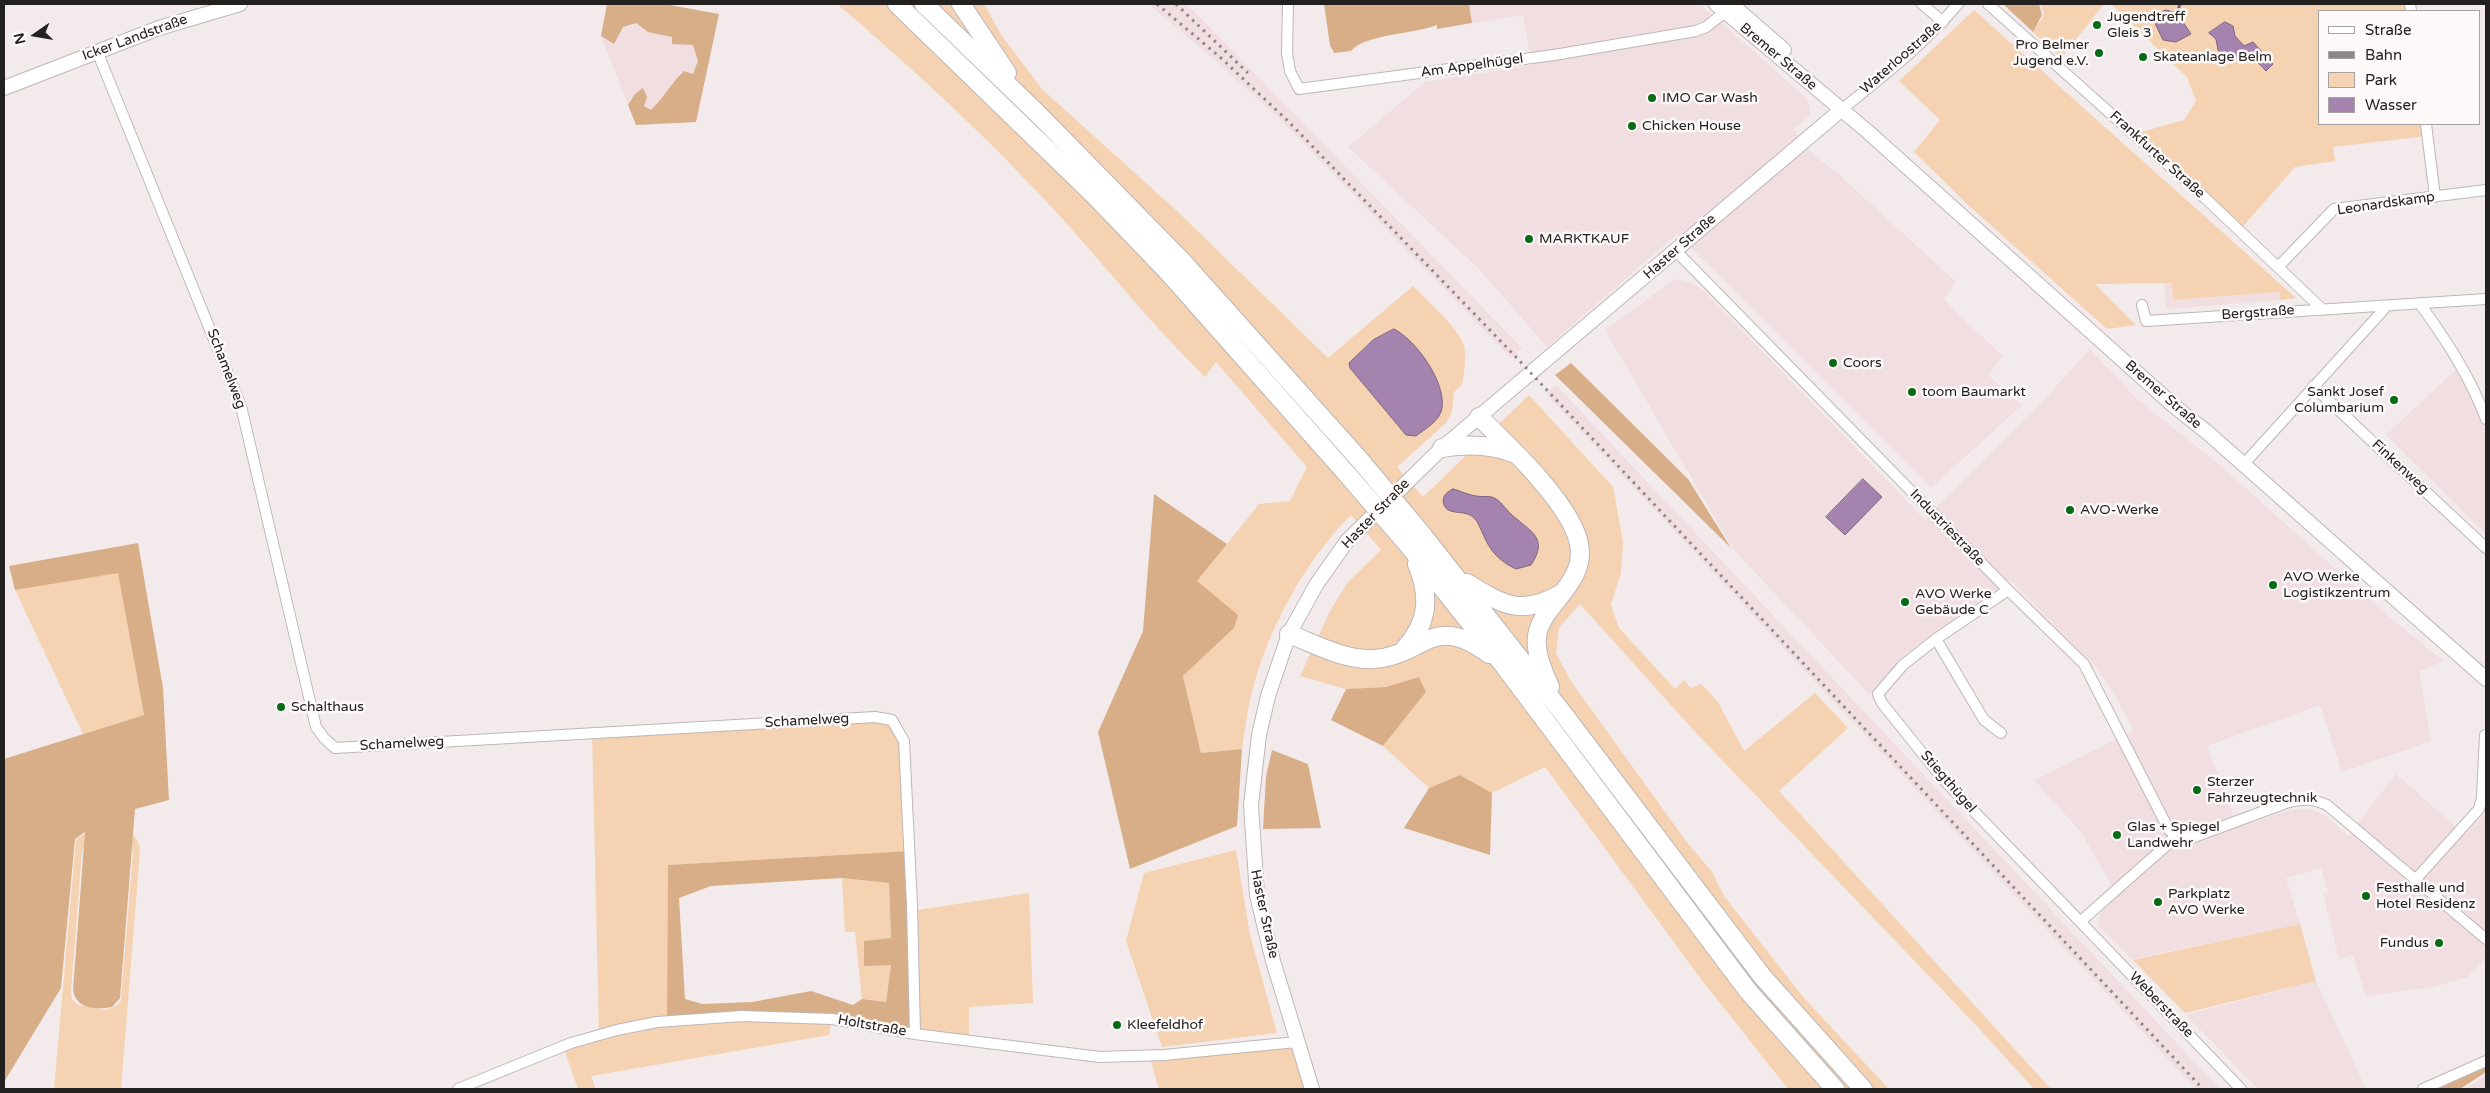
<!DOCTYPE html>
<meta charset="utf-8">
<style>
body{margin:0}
#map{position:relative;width:2490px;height:1093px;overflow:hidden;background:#f3ebeb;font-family:"Varela Round",sans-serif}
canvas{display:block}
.frame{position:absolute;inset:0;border:5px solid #232020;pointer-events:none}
.legend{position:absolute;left:2318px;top:10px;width:162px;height:115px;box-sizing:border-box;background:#fef9f9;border:1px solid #a6a2a2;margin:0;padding:6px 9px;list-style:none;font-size:15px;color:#232020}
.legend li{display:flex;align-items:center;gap:10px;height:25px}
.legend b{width:25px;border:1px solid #a6a2a2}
.north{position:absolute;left:10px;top:10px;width:50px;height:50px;-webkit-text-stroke:4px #fef9f9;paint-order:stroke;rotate:257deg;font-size:14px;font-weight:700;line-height:20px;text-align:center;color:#232020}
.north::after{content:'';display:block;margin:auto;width:18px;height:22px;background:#232020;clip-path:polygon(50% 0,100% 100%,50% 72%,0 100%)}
</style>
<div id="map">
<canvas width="2490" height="1093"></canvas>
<div class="frame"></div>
<ul class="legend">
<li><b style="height:6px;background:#fff"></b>Straße</li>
<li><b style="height:6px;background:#8d8787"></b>Bahn</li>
<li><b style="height:14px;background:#f5d2b1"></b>Park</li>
<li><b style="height:14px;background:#a484ae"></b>Wasser</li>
</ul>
<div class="north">N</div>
</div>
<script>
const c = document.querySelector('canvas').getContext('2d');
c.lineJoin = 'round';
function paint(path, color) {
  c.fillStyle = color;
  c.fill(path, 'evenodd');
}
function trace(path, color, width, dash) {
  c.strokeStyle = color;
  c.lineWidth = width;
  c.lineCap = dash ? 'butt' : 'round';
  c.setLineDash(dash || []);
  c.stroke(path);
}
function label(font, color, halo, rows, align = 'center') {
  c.font = font + ' "Varela Round",sans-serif';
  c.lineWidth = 5;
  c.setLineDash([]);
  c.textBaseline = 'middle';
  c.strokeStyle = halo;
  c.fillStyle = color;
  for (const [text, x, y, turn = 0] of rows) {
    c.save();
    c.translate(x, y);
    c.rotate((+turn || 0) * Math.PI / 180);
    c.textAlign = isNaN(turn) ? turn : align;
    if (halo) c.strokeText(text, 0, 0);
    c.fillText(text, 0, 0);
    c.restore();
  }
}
const built = new Path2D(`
 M 607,4 L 664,4 L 719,14 L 696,122 L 636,125 L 601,36 Z
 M 1148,4 L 1185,4 L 1194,11 L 1522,348 L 1511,358 L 1285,124 L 1214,59 Z
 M 1469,4 L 1700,4 L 1805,97 L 1810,107 L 1810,115 L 1793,130 L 1816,157 L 1835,171 L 1956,282 L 1944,299 L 1960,316 L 2003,356 L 1988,375 L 2022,405 L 1931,488 L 1677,234 L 1547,347 L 1479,269 L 1348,147 L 1425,82 L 1532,65 L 1523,15 L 1472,23 Z
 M 1675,279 L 1694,284 L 1704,291 L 1924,519 L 2031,414 L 2090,349 L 2137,399 L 2221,466 L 2388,616 L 2444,661 L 2419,671 L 2431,741 L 2342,772 L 2320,705 L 2207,746 L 2238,827 L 2290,810 L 2310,809 L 2326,816 L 2348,836 L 2396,774 L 2465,835 L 2486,812 L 2486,957 L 2468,977 L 2433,987 L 2366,996 L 2353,955 L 2339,959 L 2323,894 L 2328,892 L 2321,868 L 2286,878 L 2300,924 L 2132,959 L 2098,925 L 2099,915 L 2118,896 L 2081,832 L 2034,780 L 2134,731 L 2114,694 L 2096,667 L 2010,580 L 1905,654 L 1870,695 L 1733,549 L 1605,330 Z
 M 2164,283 L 2172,283 L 2173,300 L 2280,292 L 2281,300 L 2166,309 Z
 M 2459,367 L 2486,431 L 2486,534 L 2386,435 Z
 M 1556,385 L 2220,1089 L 2196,1089 L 1546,394 Z
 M 2316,981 L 2366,1089 L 2258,1089 L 2186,1015 Z
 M 2486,1075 L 2486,1089 L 2464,1089 Z`);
const green = new Path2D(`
 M 837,4 L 984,4 L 1002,36 L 1042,89 L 1178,212 L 1328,358 L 1413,286 C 1427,301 1459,328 1464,346 C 1467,358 1464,372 1462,385 L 1454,392 L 1452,412 L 1446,423 L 1397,467 L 1423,497 L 1529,395 L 1613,487 L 1623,542 L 1621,572 L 1611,605 L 1619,628 L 1675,689 L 1684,680 L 1691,688 L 1701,684 L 1718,702 L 1744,751 L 1815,693 L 1848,728 L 1779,791 L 2051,1089 L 2034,1089 L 1973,1022 L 1697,734 L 1580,604 L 1559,628 L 1556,653 L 1570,680 L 1686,841 L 1712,872 L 1724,896 L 1804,998 L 1889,1089 L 1788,1089 L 1701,979 L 1545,767 L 1492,793 L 1460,775 L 1429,788 L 1383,746 L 1426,692 L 1419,677 L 1386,687 L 1346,689 L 1300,676 L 1330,611 L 1348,582 L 1381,550 L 1351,515 C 1306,559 1267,631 1252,692 C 1247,711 1245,730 1242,749 L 1201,753 L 1183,676 L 1234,628 L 1197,581 L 1259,504 L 1290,501 L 1307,467 L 1216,362 L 1205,377 C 1152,325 1107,268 1057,213 C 989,139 914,69 837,4 Z
 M 2041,4 L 2104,4 L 2061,58 L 2033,32 L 2044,15 Z
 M 2111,4 L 2410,4 L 2411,11 L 2319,11 L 2319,124 L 2426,124 L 2427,136 L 2333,147 L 2335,161 L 2295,167 L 2240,230 L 2134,134 L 2184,120 L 2196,101 L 2187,77 Z
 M 1974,10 L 2296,298 L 2281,300 L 2279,292 L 2173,300 L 2172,283 L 2095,284 L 2136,325 L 2107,329 L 1966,203 L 1914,152 L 1940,120 L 1899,81 Z
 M 118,572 L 144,715 L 83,734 L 15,590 Z
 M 892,720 L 904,741 L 910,851 L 668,865 L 667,1021 L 832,1019 L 829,1035 L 591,1076 L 596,1089 L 578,1089 L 563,1046 L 599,1035 L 592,733 Z
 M 125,831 C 136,835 139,840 140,851 L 121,1089 L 54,1089 L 76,840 C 88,827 109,831 125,831 ZM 87,840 L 129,840 L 133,852 L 121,999 L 118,1005 L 106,1010 L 78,1005 L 72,999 L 71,991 L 82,852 Z
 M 1236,850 L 1250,935 L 1277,1033 L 1162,1047 L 1126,941 L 1144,873 Z
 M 842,878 L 889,883 L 891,938 L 864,941 L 891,964 L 886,1002 L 862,999 L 855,932 L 845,932 Z
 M 1029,893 L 1033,1003 L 969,1007 L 969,1037 L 920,1030 L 918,910 Z
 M 2300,924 L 2316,981 L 2185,1013 L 2133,960 Z
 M 1305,1040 L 1320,1089 L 1159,1089 L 1149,1055 Z`);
const forest = new Path2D(`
 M 607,4 L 664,4 L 719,14 L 696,122 L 636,125 L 628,105 L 635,94 L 643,88 L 647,97 L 644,106 L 651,110 C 664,98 671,83 684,71 L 693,74 L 698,61 L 693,45 L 672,44 L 672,37 L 648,32 L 636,23 L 623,27 L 614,44 L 601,36 Z
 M 1324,4 L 1469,4 L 1472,23 L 1437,29 L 1437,25 C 1415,34 1365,34 1351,51 L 1334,53 L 1330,45 Z
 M 2003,4 L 2039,4 L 2042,15 L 2033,32 Z
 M 1571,363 L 1688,479 L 1731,548 L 1555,375 Z
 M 1154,494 L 1227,544 L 1197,581 L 1238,615 L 1234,628 L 1183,676 L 1201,753 L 1242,749 L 1237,826 L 1130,869 L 1098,732 L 1143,631 Z
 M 138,543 L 163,688 L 169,800 L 135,809 L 120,998 L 112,1007 C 96,1010 76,1009 73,990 L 85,832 L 75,839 L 61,988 L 4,1082 L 4,759 L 144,715 L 118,573 L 15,590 L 9,566 Z
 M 1419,677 L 1426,692 L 1383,746 L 1331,720 L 1346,689 L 1386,687 Z
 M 1272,750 L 1308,764 L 1321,828 L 1263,829 L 1266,776 Z
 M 1460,775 L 1492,793 L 1490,855 L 1404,828 L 1429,788 Z
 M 910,851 L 915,1034 L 832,1019 L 667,1021 L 668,865 ZM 842,878 L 889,883 L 891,938 L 864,941 L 864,966 L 891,965 L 886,1002 L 862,999 L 853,1005 L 811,991 L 752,1002 L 702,1004 L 685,999 L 679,898 L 711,886 Z
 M 2486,1067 L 2486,1072 L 2460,1089 L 2435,1089 Z`);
const water = new Path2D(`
 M 2166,10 L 2177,13 L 2191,34 L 2176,42 L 2163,40 L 2152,17 Z
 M 2225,22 L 2233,26 L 2235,36 L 2244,46 L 2253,42 L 2273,64 L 2266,71 C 2249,51 2245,60 2224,57 L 2218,50 L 2216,39 L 2209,33 Z
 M 1394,329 C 1416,340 1446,382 1442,408 C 1440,421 1425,429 1416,436 L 1406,435 L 1350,368 L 1349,363 L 1373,340 Z
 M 1863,479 L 1882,497 L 1845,535 L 1826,517 Z
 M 1453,489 C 1461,491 1468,495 1476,496 C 1481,497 1487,496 1492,497 C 1501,500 1505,509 1512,515 C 1531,532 1549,538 1531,565 L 1516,569 C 1499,561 1490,551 1483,534 C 1480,528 1478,521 1473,517 C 1466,510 1450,515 1445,507 C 1440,498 1446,492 1453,489 Z`);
const stream = new Path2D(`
 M 2177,13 L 2180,4`);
const street = new Path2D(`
 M 1288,4 L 1287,53 L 1290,71 L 1299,89 L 1554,55 L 1696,31 L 1706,27 L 1725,12
 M 1922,4 L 1943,22
 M 1988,4 L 2204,197 L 2322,309
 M 2410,4 L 2411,11
 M 97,51 L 241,406 L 316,727 L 324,738 L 335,748 L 875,717 L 892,720 L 904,741 L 912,905 L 915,1034
 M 1841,110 C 1882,77 1924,44 1958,4
 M 2426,124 L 2435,197
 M 1676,251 L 2008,590 L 2084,664 L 2169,830 L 2184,838 L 2194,837 L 2286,803 C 2301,799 2312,798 2327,805 L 2486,939
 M 2279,266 L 2334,209 L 2486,190
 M 2420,304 C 2446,340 2470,376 2486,419
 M 2142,305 L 2146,321 L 2486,299
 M 2313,386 L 2486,548
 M 2243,465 L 2386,307
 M 2008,590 L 1936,639 L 1903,665 L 1878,694 L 1882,703 L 1943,779 L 2241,1089
 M 1936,639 L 1984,720 L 2001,733
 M 2415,880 L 2479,809 L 2482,798 L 2485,735
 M 2081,921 L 2168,844 L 2175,835
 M 458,1089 L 571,1043 L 617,1030 L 657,1022 L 742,1016 L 832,1019 L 915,1034 L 1100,1057 L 1164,1055 L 1296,1042
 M 2423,1089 L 2486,1061`);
const secondary = new Path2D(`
 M 1716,4 L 1867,131 L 2174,406 L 2208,433 L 2486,679
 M 1731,4 L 1784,50
 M 4,88 L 159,28 L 240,4
 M 1312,1089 L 1273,961 L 1257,895 L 1251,805 L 1259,735 L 1268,696 L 1289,634 L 1316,585 L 1347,541 L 1442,448 L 1841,110`);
const highway = new Path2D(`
 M 897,4 L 1094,195 L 1169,273 L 1346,473
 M 924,4 L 1039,115 L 1182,261 L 1359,459
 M 961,4 L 1007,73
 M 1479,417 C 1509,446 1572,505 1579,544 C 1587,584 1542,603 1537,636 C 1535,653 1543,671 1550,687
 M 1442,448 C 1467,444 1490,444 1513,453
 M 1421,533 L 1562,712 L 1762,976 L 1863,1089
 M 1409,546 L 1505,667 L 1748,991 L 1835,1089
 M 1467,583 C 1503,605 1522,617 1562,593
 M 1289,634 C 1315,644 1346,661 1374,659 C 1425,655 1432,612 1489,654
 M 1405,648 C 1429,622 1430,596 1417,564`);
const rail = new Path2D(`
 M 1157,4 L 1221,58 L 1288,121 L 1514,355 L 2203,1089
 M 1176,4 L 1248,73`);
const highwayBridge = new Path2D(`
 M 1359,459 L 1421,533
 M 1346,473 L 1409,546`);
const markers = [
 [2097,25,5,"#066b17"],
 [2099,53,5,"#066b17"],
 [2143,57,5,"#066b17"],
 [1652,98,5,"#066b17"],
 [1632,126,5,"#066b17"],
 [1529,239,5,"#066b17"],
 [1833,363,5,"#066b17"],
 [1912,392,5,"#066b17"],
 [2394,400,5,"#066b17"],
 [2070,510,5,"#066b17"],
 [2273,585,5,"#066b17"],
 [1905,602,5,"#066b17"],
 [281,707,5,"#066b17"],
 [2197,790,5,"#066b17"],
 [2117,835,5,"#066b17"],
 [2366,896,5,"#066b17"],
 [2158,902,5,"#066b17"],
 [2439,943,5,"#066b17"],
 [1117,1025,5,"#066b17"]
];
const poiNames = [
 ["Jugendtreff",2107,17],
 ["Gleis 3",2107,33],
 ["Pro Belmer",2089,45,"right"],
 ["Jugend e.V.",2089,61,"right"],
 ["Skateanlage Belm",2153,57],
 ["IMO Car Wash",1662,98],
 ["Chicken House",1642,126],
 ["MARKTKAUF",1539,239],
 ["Coors",1843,363],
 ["toom Baumarkt",1922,392],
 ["Sankt Josef",2384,392,"right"],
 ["Columbarium",2384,408,"right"],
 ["AVO-Werke",2080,510],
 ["AVO Werke",2283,577],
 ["Logistikzentrum",2283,593],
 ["AVO Werke",1915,594],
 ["Gebäude C",1915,610],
 ["Schalthaus",291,707],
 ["Sterzer",2207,782],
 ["Fahrzeugtechnik",2207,798],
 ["Glas + Spiegel",2127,827],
 ["Landwehr",2127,843],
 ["Festhalle und",2376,888],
 ["Hotel Residenz",2376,904],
 ["Parkplatz",2168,894],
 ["AVO Werke",2168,910],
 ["Fundus",2429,943,"right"],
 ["Kleefeldhof",1127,1025]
];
const streetNames = [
 ["Icker Landstraße",135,38,-20],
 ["Bremer Straße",1778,57,40],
 ["Waterloostraße",1901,58,-41],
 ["Am Appelhügel",1472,66,-8],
 ["Frankfurter Straße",2157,155,42],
 ["Leonardskamp",2386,204,-8],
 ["Haster Straße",1680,247,-41],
 ["Bergstraße",2258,313,-4],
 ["Schamelweg",226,369,69],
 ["Bremer Straße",2163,395,41],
 ["Finkenweg",2400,467,43],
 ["Haster Straße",1376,514,-46],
 ["Industriestraße",1947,528,46],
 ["Schamelweg",807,721,-3],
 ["Schamelweg",402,744,-3],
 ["Stiegthügel",1948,782,49],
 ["Haster Straße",1264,914,78],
 ["Weberstraße",2161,1005,46],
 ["Holtstraße",872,1026,10]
];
paint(built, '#f0dee0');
paint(green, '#f5d2b1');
paint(forest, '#d7ae88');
paint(water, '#a484ae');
trace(water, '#7d6683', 1);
trace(stream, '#7d6683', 3);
trace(street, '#beb6b7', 12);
trace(secondary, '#beb6b7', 16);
trace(highway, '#beb6b7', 20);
trace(street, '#fff', 10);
trace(secondary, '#fff', 14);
trace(highway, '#fff', 18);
trace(rail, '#8d8787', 3, [2.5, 5]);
trace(highwayBridge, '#beb6b7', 20, []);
trace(highwayBridge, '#fff', 18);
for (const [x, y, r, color] of markers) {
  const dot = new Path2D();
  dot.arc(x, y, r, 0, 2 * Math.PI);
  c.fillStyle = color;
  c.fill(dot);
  trace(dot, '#fef9f9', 2);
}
label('14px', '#232020', '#fef9f9', poiNames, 'left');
label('14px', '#232020', '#fef9f9', streetNames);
</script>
